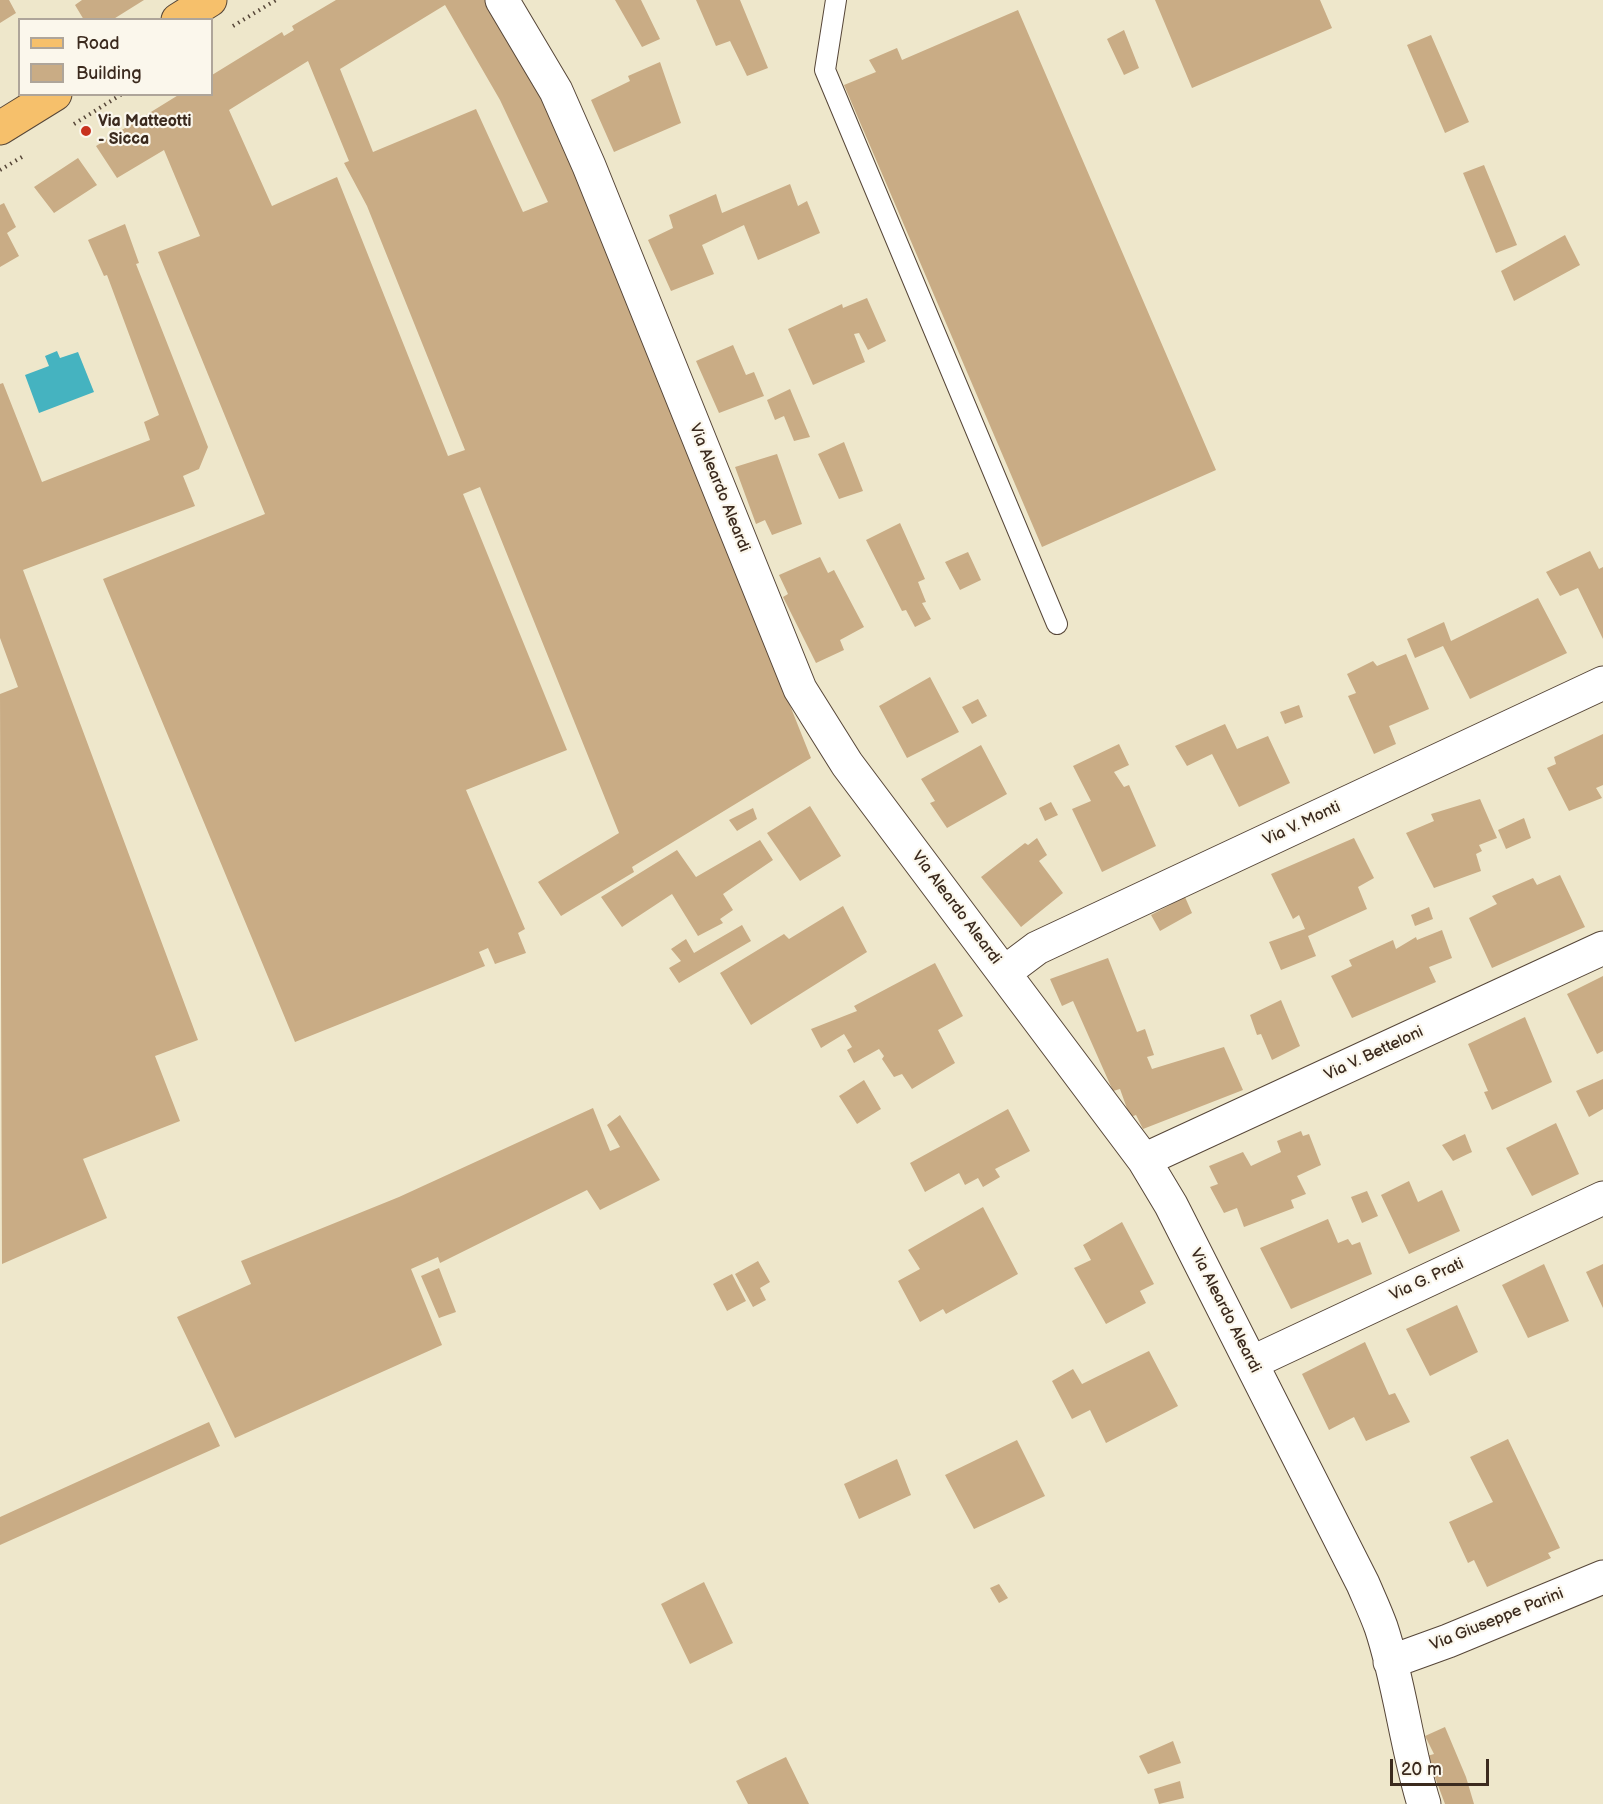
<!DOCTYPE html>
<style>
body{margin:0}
#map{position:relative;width:1603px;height:1804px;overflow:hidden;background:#eee7cb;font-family:"Balsamiq Sans",sans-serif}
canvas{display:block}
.legend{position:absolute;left:18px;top:18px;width:195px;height:78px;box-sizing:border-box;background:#fbf7ec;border:2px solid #aea59a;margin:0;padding:8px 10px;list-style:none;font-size:18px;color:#3b2a1e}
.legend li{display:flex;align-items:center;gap:12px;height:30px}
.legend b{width:30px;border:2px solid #aea59a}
.scale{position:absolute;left:1390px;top:1759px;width:99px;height:27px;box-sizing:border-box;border:3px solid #3b2a1e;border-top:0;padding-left:8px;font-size:18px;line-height:21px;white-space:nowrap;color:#3b2a1e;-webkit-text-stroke:4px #fbf7ec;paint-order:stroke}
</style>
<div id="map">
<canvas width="1603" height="1804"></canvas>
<ul class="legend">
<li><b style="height:8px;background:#f6c06b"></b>Road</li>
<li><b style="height:16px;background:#c9ac85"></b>Building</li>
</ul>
<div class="scale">20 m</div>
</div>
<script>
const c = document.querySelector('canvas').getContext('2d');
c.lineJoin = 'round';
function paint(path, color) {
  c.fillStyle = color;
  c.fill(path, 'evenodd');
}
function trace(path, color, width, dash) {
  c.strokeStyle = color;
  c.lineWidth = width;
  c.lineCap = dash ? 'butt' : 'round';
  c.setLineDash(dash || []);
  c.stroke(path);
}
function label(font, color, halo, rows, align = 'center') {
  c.font = font + ' "Balsamiq Sans",sans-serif';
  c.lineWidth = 4.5;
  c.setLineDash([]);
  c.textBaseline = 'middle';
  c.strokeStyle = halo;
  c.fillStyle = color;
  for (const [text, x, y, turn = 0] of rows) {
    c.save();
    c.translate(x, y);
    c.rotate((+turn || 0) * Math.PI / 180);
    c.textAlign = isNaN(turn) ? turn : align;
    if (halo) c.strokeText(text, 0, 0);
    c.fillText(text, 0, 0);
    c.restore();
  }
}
const water = new Path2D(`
 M 57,351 L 60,358 L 78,352 L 94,392 L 39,413 L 25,375 L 49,366 L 45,356 Z`);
const building = new Path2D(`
 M 0,0 L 9,0 L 16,13 L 0,23 Z
 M 82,0 L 144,0 L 112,20 L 84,20 L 75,5 Z
 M 336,0 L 487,0 L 548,99 L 811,758 L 632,867 L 634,872 L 561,916 L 538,882 L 619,833 L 480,487 L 463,494 L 567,750 L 466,790 L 525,929 L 518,933 L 526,953 L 495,964 L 488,948 L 479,952 L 485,966 L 295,1042 L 103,579 L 265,514 L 158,252 L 200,236 L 164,150 L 117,178 L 96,146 L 180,94 L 212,94 L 212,75 L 282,32 L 284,36 L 294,30 L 292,26 ZM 445,5 L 500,100 L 548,202 L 523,212 L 476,109 L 373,152 L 340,69 ZM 308,61 L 349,161 L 344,163 L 367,206 L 465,450 L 448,456 L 337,177 L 272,206 L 229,110 Z
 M 615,0 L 641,0 L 660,39 L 642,47 Z
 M 696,0 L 740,0 L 768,68 L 747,76 L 730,41 L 716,46 Z
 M 1155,0 L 1320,0 L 1332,28 L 1192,88 Z
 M 1018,10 L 1216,470 L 1042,547 L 844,85 L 876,72 L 869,60 L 897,48 L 902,60 Z
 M 1124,30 L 1139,68 L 1124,75 L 1107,39 Z
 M 1431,35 L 1469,122 L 1445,133 L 1407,45 Z
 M 660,62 L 681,123 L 614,152 L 591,100 L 630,81 L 628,76 Z
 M 78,158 L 97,185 L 54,213 L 34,187 Z
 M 1484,165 L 1517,245 L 1496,253 L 1463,173 Z
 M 790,184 L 798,206 L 807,201 L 820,233 L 758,260 L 744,225 L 702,245 L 714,274 L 671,291 L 648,240 L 673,228 L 669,215 L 716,194 L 722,213 Z
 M 4,203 L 16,227 L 7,233 L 19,256 L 0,267 L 0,205 Z
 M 125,224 L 139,263 L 136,264 L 208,447 L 199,469 L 183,476 L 195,506 L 23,570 L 198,1040 L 155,1056 L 180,1121 L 83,1159 L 107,1218 L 2,1264 L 0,694 L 18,687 L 0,638 L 0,384 L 3,383 L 42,482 L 150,440 L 144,422 L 159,415 L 107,275 L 104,276 L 88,240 Z
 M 1565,235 L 1580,265 L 1514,301 L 1501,271 Z
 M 867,298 L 886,341 L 868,350 L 859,333 L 854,334 L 865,362 L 813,385 L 788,329 L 842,304 L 843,308 Z
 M 733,345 L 746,375 L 754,372 L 764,396 L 719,413 L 696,361 Z
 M 790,389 L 810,437 L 794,441 L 784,416 L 775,420 L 767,400 Z
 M 844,442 L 863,491 L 839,499 L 818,454 Z
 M 777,454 L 802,524 L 772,535 L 765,520 L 756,524 L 735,467 Z
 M 900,523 L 925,579 L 918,582 L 926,602 L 922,603 L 931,619 L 915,627 L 906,610 L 902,611 L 866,540 Z
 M 1590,551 L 1599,569 L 1603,567 L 1603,639 L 1578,588 L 1560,596 L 1546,572 Z
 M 968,552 L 981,580 L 960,590 L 945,562 Z
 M 820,557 L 828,573 L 834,570 L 864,627 L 840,640 L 844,650 L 816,663 L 783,597 L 788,594 L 779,575 Z
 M 1538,598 L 1567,653 L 1470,699 L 1443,646 L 1415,658 L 1407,639 L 1444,622 L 1451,641 Z
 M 1406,654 L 1429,709 L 1389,726 L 1396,744 L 1374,754 L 1348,696 L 1356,693 L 1347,674 L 1373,661 L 1377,666 Z
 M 930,677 L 959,732 L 907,758 L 879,706 Z
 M 978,699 L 987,716 L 972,724 L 962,707 Z
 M 1299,705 L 1303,717 L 1285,724 L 1280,712 Z
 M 1225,724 L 1237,749 L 1268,736 L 1290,783 L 1239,807 L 1212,754 L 1187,766 L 1175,746 Z
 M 1603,734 L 1603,785 L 1596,788 L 1602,798 L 1569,811 L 1547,768 L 1556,764 L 1554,757 Z
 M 1119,744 L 1129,765 L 1114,772 L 1124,787 L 1129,785 L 1156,846 L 1102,872 L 1072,809 L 1091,801 L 1073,766 Z
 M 981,745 L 1007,794 L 947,828 L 930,803 L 935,801 L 921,779 Z
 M 1480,799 L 1497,838 L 1479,845 L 1482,851 L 1476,854 L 1481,871 L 1434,888 L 1406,833 L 1434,821 L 1431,814 Z
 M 1051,802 L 1058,815 L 1045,821 L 1039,808 Z
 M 810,806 L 841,856 L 800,881 L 767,833 Z
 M 753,808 L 757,819 L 737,831 L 729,820 Z
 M 1524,818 L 1531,838 L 1506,849 L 1498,830 Z
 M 1037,838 L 1047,855 L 1039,861 L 1063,893 L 1021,927 L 981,877 L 1025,843 L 1028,845 Z
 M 1354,838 L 1374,878 L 1358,887 L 1367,909 L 1308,936 L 1316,956 L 1281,970 L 1269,942 L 1305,929 L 1299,915 L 1293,919 L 1271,874 Z
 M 760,840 L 773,860 L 723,894 L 733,910 L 720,919 L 723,923 L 698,936 L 672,894 L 622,927 L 601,897 L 677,850 L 696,877 Z
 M 1560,875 L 1585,927 L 1492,968 L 1469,918 L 1497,904 L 1492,896 L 1533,878 L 1537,885 Z
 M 1185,897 L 1192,913 L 1160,931 L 1151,915 Z
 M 843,906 L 867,952 L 751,1025 L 720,973 L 784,934 L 789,939 Z
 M 1429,907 L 1433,919 L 1415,926 L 1411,915 Z
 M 742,925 L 751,941 L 679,983 L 669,968 L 681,961 L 671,949 L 686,939 L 694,953 Z
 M 1442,930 L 1452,958 L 1429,967 L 1436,982 L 1352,1018 L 1331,976 L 1352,966 L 1349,960 L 1393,940 L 1396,949 L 1416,937 L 1417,940 Z
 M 1108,958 L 1137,1032 L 1145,1029 L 1154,1055 L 1147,1057 L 1152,1069 L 1224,1047 L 1243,1090 L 1143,1129 L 1136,1115 L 1130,1117 L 1120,1089 L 1113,1091 L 1073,1001 L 1062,1006 L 1050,979 Z
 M 935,963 L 963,1016 L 938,1030 L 955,1063 L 912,1089 L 902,1074 L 894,1077 L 882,1059 L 884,1056 L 879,1049 L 854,1063 L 847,1050 L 852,1047 L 844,1034 L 821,1048 L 811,1029 L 857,1011 L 854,1006 Z
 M 1603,976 L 1603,1051 L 1597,1054 L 1567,994 Z
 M 1281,1000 L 1300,1046 L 1272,1060 L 1261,1034 L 1257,1035 L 1250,1015 Z
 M 1525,1017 L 1552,1082 L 1492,1110 L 1484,1092 L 1488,1091 L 1468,1044 Z
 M 1603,1079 L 1603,1109 L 1589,1117 L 1576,1091 Z
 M 864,1080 L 881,1109 L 857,1124 L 839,1096 Z
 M 593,1108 L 610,1151 L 620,1147 L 607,1125 L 620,1115 L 660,1180 L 600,1210 L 587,1190 L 440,1263 L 438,1257 L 411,1269 L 442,1345 L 235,1438 L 177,1317 L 251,1284 L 241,1261 L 399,1197 Z
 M 1008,1109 L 1030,1151 L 995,1169 L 1000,1177 L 983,1187 L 978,1178 L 965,1185 L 959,1173 L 925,1192 L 910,1163 Z
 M 1556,1123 L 1579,1174 L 1532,1196 L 1506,1148 Z
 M 1301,1131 L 1303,1136 L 1309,1134 L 1321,1165 L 1297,1176 L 1306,1194 L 1291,1200 L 1294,1208 L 1244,1227 L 1237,1208 L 1224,1213 L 1210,1187 L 1218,1184 L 1209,1166 L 1243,1152 L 1251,1166 L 1281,1152 L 1277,1141 Z
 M 1465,1134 L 1472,1152 L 1453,1161 L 1442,1145 Z
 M 1409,1181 L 1418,1202 L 1442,1190 L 1460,1231 L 1409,1254 L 1381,1195 Z
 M 1367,1191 L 1378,1216 L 1362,1223 L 1351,1197 Z
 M 983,1207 L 1018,1274 L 946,1314 L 943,1309 L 920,1322 L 898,1281 L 920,1269 L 908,1250 Z
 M 1328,1219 L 1338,1243 L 1348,1239 L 1352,1245 L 1360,1242 L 1372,1274 L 1291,1309 L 1260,1248 Z
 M 1122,1222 L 1154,1284 L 1140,1291 L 1146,1303 L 1106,1324 L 1074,1268 L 1091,1260 L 1083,1245 Z
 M 758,1261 L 770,1282 L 760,1288 L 766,1300 L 753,1307 L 735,1274 Z
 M 1544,1264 L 1569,1321 L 1528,1338 L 1502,1285 Z
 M 1603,1264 L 1603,1308 L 1586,1272 Z
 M 439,1268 L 456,1312 L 439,1318 L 421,1276 Z
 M 732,1274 L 746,1301 L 727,1311 L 713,1284 Z
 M 1457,1305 L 1478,1352 L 1430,1376 L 1406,1329 Z
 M 1365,1342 L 1389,1395 L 1395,1393 L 1410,1422 L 1366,1441 L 1354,1417 L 1329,1430 L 1302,1374 Z
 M 1149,1351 L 1178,1406 L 1106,1443 L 1090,1410 L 1072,1419 L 1052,1381 L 1073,1369 L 1082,1384 Z
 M 209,1422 L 220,1446 L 0,1545 L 0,1517 Z
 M 1508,1439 L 1560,1548 L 1548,1553 L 1551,1558 L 1487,1587 L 1474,1560 L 1468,1563 L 1449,1522 L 1493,1502 L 1470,1457 Z
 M 1017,1440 L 1045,1496 L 974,1529 L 945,1475 Z
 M 897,1459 L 911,1495 L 859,1519 L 844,1484 Z
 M 704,1582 L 733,1643 L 690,1664 L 661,1604 Z
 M 999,1584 L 1008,1598 L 999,1603 L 990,1588 Z
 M 1445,1727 L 1466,1777 L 1474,1804 L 1445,1804 L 1427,1756 L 1434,1754 L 1425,1736 Z
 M 1173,1741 L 1181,1763 L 1148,1774 L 1139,1756 Z
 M 786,1757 L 809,1804 L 748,1804 L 736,1781 Z
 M 1180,1781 L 1184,1798 L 1159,1804 L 1154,1789 Z`);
const path = new Path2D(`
 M 233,26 L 276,0
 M 74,124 L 122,94
 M 0,170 L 22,157`);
const service = new Path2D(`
 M 836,0 L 825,70 L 1057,624`);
const minor = new Path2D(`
 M 502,0 L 556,91 L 589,166 L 800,689 L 847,764 L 1144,1160 L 1171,1205 L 1363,1584 C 1369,1598 1376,1613 1381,1627 C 1400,1684 1406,1746 1424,1804
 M 1005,972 L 1037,948 L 1603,683
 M 1144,1160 L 1603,948
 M 1251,1363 L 1603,1198
 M 1390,1662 L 1448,1641 L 1603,1577`);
const primary = new Path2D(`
 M 178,20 L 210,0
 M 0,128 L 55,94`);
const markers = [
 [86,131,6,"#c8321e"]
];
const poiNames = [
 ["Via Matteotti",98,122],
 ["- Sicca",98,140]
];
const streetNames = [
 ["Via Aleardo Aleardi",719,488,68],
 ["Via V. Monti",1302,824,-25],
 ["Via Aleardo Aleardi",956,908,53],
 ["Via V. Betteloni",1374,1054,-25],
 ["Via G. Prati",1427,1280,-25],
 ["Via Aleardo Aleardi",1225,1311,63],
 ["Via Giuseppe Parini",1497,1620,-22]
];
paint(water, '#45b3c0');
paint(building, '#c9ac85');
trace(service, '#564638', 22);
trace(minor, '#564638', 35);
trace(primary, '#564638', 35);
trace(path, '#564638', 4, [1.5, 4.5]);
trace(service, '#fff', 20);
trace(minor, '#fff', 33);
trace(primary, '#f6c06b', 33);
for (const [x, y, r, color] of markers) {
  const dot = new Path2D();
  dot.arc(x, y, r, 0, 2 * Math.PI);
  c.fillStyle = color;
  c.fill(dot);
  trace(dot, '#fbf7ec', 2);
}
label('bold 16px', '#3b2a1e', '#fbf7ec', poiNames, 'left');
label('16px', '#3b2a1e', '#fbf7ec', streetNames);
</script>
